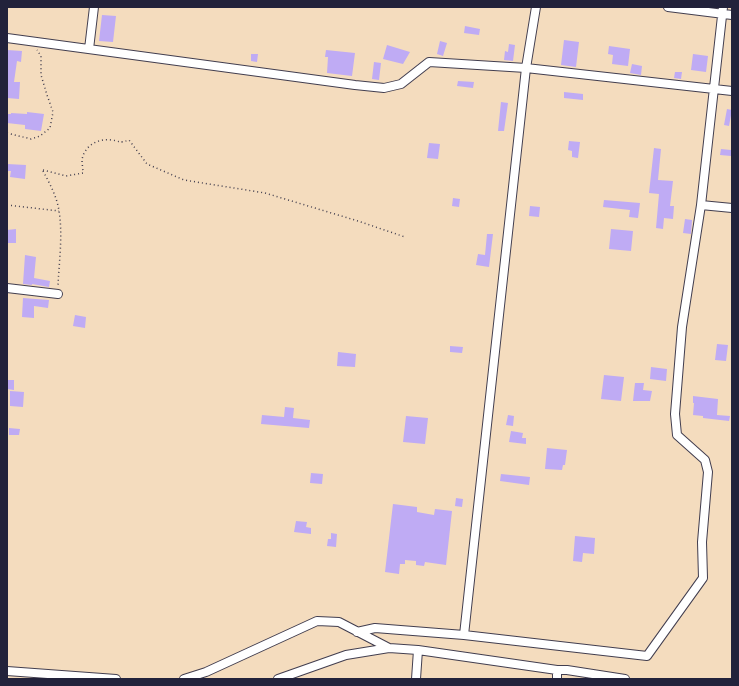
<!DOCTYPE html>
<style>
body{margin:0}
#map{position:relative;width:739px;height:686px;overflow:hidden;background:#f4dcbe;font-family:"Architects Daughter",sans-serif}
canvas{display:block}
.frame{position:absolute;inset:0;border:8px solid #22223b;pointer-events:none}
</style>
<div id="map">
<canvas width="739" height="686"></canvas>
<div class="frame"></div>
</div>
<script>
const c = document.querySelector('canvas').getContext('2d');
c.lineJoin = 'round';
function paint(path, color) {
  c.fillStyle = color;
  c.fill(path, 'evenodd');
}
function trace(path, color, width, dash) {
  c.strokeStyle = color;
  c.lineWidth = width;
  c.lineCap = dash ? 'butt' : 'round';
  c.setLineDash(dash || []);
  c.stroke(path);
}
const building = new Path2D(`
 M 102,15 L 116,16 L 113,42 L 99,41 Z
 M 465,26 L 480,29 L 479,35 L 464,33 Z
 M 564,40 L 579,42 L 576,67 L 561,65 Z
 M 440,41 L 447,43 L 443,56 L 437,54 Z
 M 509,44 L 515,45 L 513,61 L 504,60 L 505,51 L 508,52 Z
 M 387,45 L 410,52 L 403,64 L 383,59 Z
 M 609,46 L 630,49 L 628,66 L 612,64 L 613,55 L 608,54 Z
 M 7,50 L 22,51 L 21,62 L 17,61 L 14,82 L 20,82 L 19,99 L 7,98 Z
 M 326,50 L 355,53 L 352,76 L 327,73 L 328,57 L 325,57 Z
 M 251,54 L 258,54 L 257,62 L 251,61 Z
 M 693,54 L 708,56 L 706,72 L 691,70 Z
 M 374,62 L 381,63 L 379,80 L 372,79 Z
 M 632,64 L 642,66 L 641,75 L 630,73 Z
 M 675,72 L 682,72 L 681,79 L 674,78 Z
 M 458,81 L 474,82 L 473,88 L 457,86 Z
 M 564,92 L 583,94 L 583,100 L 564,98 Z
 M 501,102 L 508,103 L 504,131 L 498,131 Z
 M 727,109 L 732,110 L 729,126 L 724,125 Z
 M 27,112 L 44,114 L 41,131 L 25,129 L 25,125 L 7,123 L 7,114 L 11,114 L 11,113 L 27,114 Z
 M 569,141 L 580,142 L 578,158 L 572,157 L 572,151 L 568,150 Z
 M 429,143 L 440,144 L 438,159 L 427,158 Z
 M 654,148 L 661,149 L 658,180 L 673,181 L 670,206 L 674,206 L 673,219 L 664,218 L 663,229 L 656,228 L 659,194 L 649,193 Z
 M 721,149 L 731,150 L 731,156 L 720,155 Z
 M 7,164 L 26,165 L 25,179 L 10,177 L 11,171 L 7,171 Z
 M 453,198 L 460,199 L 459,207 L 452,206 Z
 M 604,200 L 640,203 L 638,218 L 629,217 L 630,210 L 603,207 Z
 M 530,206 L 540,207 L 539,217 L 529,216 Z
 M 685,219 L 692,220 L 691,234 L 683,233 Z
 M 16,229 L 16,243 L 7,243 L 7,230 Z
 M 611,229 L 633,231 L 631,251 L 609,249 Z
 M 487,234 L 493,234 L 489,267 L 476,265 L 478,254 L 485,255 Z
 M 25,255 L 36,257 L 34,278 L 50,281 L 49,287 L 32,284 L 32,285 L 23,284 Z
 M 23,298 L 49,300 L 48,308 L 34,306 L 34,318 L 22,317 Z
 M 75,315 L 86,317 L 85,328 L 73,326 Z
 M 717,344 L 728,345 L 726,361 L 715,360 Z
 M 450,346 L 463,347 L 462,353 L 450,352 Z
 M 338,352 L 356,354 L 355,367 L 337,366 Z
 M 651,367 L 667,369 L 666,381 L 650,379 Z
 M 604,375 L 624,377 L 621,401 L 601,399 Z
 M 7,380 L 14,380 L 14,390 L 7,389 Z
 M 635,383 L 644,383 L 643,390 L 652,391 L 650,401 L 633,401 Z
 M 10,391 L 24,392 L 23,407 L 10,406 Z
 M 693,396 L 718,399 L 717,415 L 730,416 L 729,421 L 703,418 L 703,416 L 693,415 L 694,403 L 693,403 Z
 M 285,407 L 294,408 L 293,418 L 310,420 L 309,428 L 261,424 L 262,415 L 284,417 Z
 M 508,415 L 514,416 L 513,426 L 506,425 Z
 M 406,416 L 428,418 L 425,444 L 403,442 Z
 M 9,428 L 20,429 L 19,435 L 9,435 Z
 M 511,431 L 523,433 L 522,438 L 526,438 L 526,444 L 509,442 Z
 M 547,448 L 567,450 L 565,465 L 563,465 L 562,470 L 545,469 Z
 M 311,473 L 323,474 L 322,484 L 310,483 Z
 M 501,474 L 530,477 L 529,485 L 500,481 Z
 M 456,498 L 463,499 L 462,507 L 455,506 Z
 M 393,504 L 417,507 L 417,512 L 434,515 L 435,509 L 452,511 L 446,565 L 425,562 L 424,566 L 416,565 L 416,561 L 405,560 L 405,564 L 400,564 L 399,574 L 385,572 Z
 M 296,521 L 307,522 L 306,527 L 311,528 L 311,534 L 294,532 Z
 M 331,533 L 337,534 L 336,547 L 327,546 L 328,539 L 331,539 Z
 M 575,536 L 595,538 L 594,554 L 583,553 L 582,562 L 573,561 Z`);
const path = new Path2D(`
 M 7,133 L 31,139 L 40,136 L 50,128 L 53,112 L 47,95 L 41,75 L 41,56 L 37,50
 M 43,170 L 66,176 L 83,173 C 83,169 82,164 82,160 C 84,146 98,138 111,140 C 122,141 117,144 129,140 L 147,164 L 184,180 L 265,193 L 358,221 L 405,237
 M 43,171 C 50,184 57,197 59,211 C 63,235 59,262 58,286
 M 7,205 L 59,211`);
const street = new Path2D(`
 M 668,7 L 732,15
 M 7,38 L 355,85 L 384,88 L 401,84 L 429,62 L 526,68 L 732,91
 M 89,49 L 94,7
 M 701,205 L 732,208
 M 7,288 L 58,294
 M 357,632 L 375,628 L 464,635 L 647,656 L 703,578 L 702,542 L 708,472 L 705,460 L 677,435 L 675,414 L 682,327 L 701,205 L 723,7
 M 464,635 L 526,68 L 536,7
 M 7,671 L 116,679
 M 184,679 L 206,672 L 317,621 L 339,622 L 389,648
 M 278,679 L 346,655 L 389,648 L 418,650 L 557,670 L 567,670 L 625,679
 M 416,679 L 418,650
 M 557,679 L 557,670`);
paint(building, '#bfabf4');
trace(street, '#423e4f', 10);
trace(path, '#423e4f', 1.5, [1, 3]);
trace(street, '#fff', 8);
</script>
